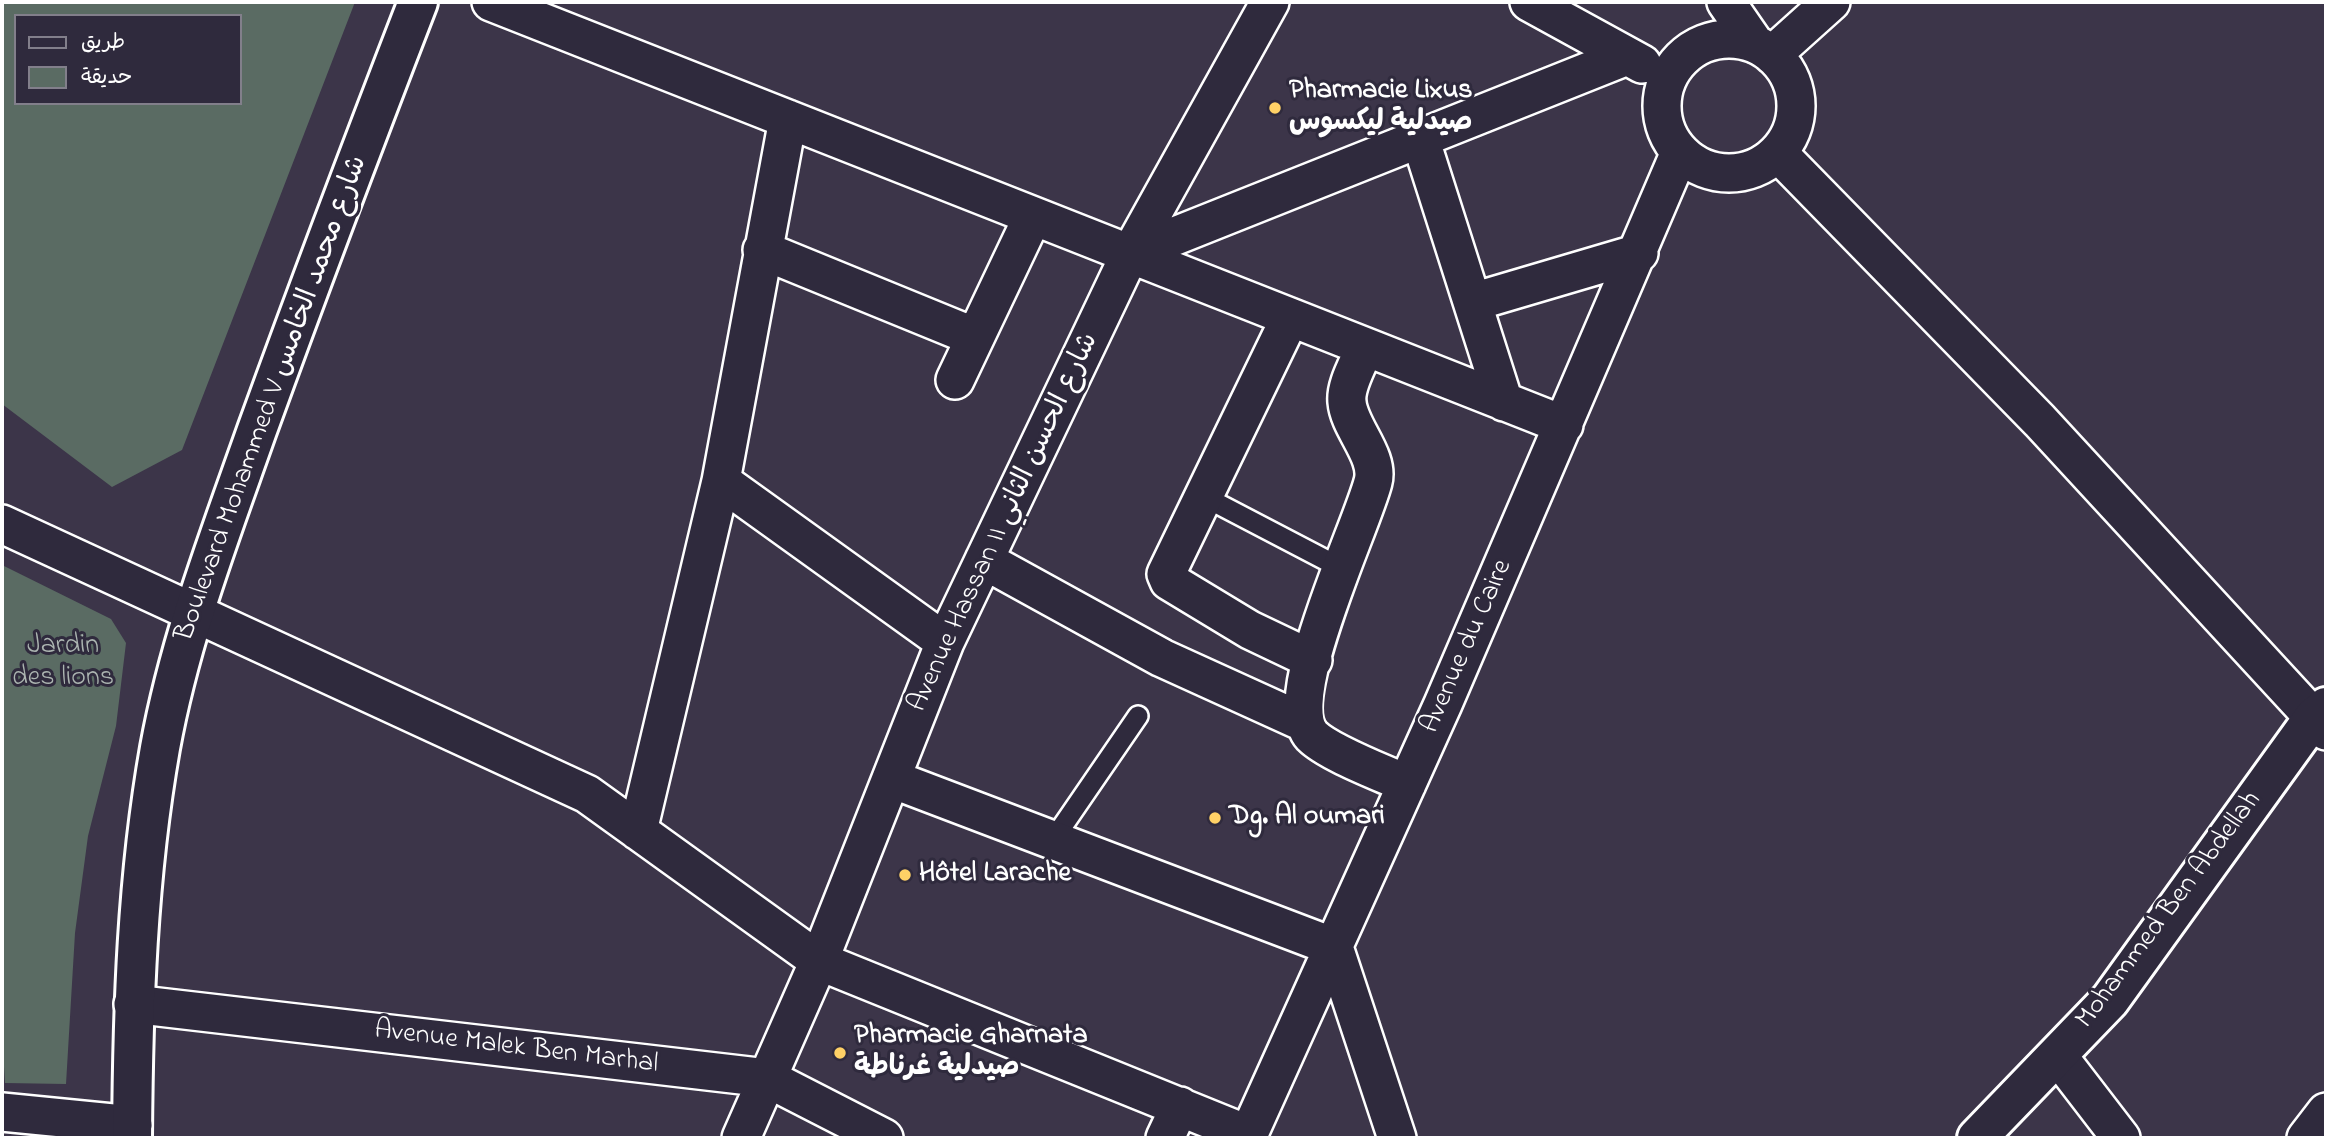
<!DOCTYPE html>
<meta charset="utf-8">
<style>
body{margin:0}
#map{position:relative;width:2328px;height:1140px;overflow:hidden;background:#3c3549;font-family:"Indie Flower","Playpen Sans Arabic",sans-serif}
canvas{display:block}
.frame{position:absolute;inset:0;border:4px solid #fff;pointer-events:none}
.legend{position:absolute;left:14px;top:14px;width:228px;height:91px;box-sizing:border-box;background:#2f2a3d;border:2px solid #827f8b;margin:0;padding:9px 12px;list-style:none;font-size:21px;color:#fff}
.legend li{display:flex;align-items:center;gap:14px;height:35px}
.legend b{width:35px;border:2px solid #827f8b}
</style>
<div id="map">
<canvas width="2328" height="1140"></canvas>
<div class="frame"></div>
<ul class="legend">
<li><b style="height:9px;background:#2f2a3d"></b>طريق</li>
<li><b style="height:19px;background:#5a6b63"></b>حديقة</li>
</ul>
</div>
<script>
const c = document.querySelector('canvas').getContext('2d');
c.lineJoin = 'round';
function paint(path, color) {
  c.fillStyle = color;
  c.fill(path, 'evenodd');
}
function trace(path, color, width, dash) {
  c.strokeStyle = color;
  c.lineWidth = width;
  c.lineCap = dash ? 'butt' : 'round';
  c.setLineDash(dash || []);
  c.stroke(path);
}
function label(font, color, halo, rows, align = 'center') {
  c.font = font + ' "Indie Flower","Playpen Sans Arabic",sans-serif';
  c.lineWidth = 6;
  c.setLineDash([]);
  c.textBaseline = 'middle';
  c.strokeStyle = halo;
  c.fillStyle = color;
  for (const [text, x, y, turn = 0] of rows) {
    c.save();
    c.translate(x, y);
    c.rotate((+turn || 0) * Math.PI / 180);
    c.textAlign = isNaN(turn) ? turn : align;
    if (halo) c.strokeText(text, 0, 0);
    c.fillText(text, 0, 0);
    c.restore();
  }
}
const green = new Path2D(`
 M 2,2 L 355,2 L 182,450 L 112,487 L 2,404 ZM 16,16 L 240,16 L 240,103 L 16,103 Z
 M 2,565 L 111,619 L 126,643 L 116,726 L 88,836 L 75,933 L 66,1084 L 5,1083 L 2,1035 Z`);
const lane = new Path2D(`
 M 1203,496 L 1341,568
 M 1053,840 L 1138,716`);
const street = new Path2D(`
 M 491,2 L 1564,425
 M 1529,2 L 1642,64
 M 1726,2 L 1755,44
 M1662 106a67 67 0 1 1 134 0a67 67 0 1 1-134 0Z
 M 1772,55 L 1831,2
 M 1420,138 L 1504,402
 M 1779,154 L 2040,421 L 2326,731
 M 762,250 L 975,337
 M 1130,254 L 1627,56
 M 1473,302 L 1639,253
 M 1290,318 L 1166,574 L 1169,581 L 1250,630 L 1313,660
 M 1365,347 C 1359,363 1345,385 1347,402 C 1349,428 1380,456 1373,482 C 1361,529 1278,699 1312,736 C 1329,753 1383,773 1407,784
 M 955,380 L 1033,216
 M 721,481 L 945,642
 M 2,524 L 587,794 L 819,961 L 1249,1135
 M 984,560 L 1162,658 L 1305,723
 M 892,779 L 1334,947 L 1397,1138
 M 638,831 L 721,481 L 788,119
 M 133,1004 L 767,1078 L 884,1138
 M 2058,1056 L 2121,1138
 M 2,1112 L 133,1125
 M 741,1138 L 819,961 L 945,642 L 1130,254 L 1270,2
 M 1165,1138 L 1180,1106
 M 1247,1138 L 1443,704 L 1680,152
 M 2306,1138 L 2326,1112`);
const secondary = new Path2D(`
 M 132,1138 C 133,1007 137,878 160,748 C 180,638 220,535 257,430 C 309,287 363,144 418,2
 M 1977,1138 L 2110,1000 L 2314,717 L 2326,707`);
const markers = [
 [1275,108,7,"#ffd166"],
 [1215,818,7,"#ffd166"],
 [905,875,7,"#ffd166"],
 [840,1053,7,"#ffd166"]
];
const poiNames = [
 ["Pharmacie Lixus",1289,92],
 ["صيدلية ليكسوس",1289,124],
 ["Dg. Al oumari",1229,818],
 ["Hôtel Larache",919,875],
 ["Pharmacie Gharnata",854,1037],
 ["صيدلية غرناطة",854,1069]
];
const streetNames = [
 ["Boulevard Mohammed V شارع محمد الخامس",273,399,-70],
 ["Avenue Hassan II شارع الحسن الثاني",1005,523,-65],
 ["Avenue du Caire",1468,647,-66],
 ["Mohammed Ben Abdellah",2170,911,-53],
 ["Avenue Malek Ben Marhal",516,1049,7]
];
const parkNames = [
 ["Jardin",63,647],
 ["des lions",63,679]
];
paint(green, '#5a6b63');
trace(lane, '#fff', 24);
trace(street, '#fff', 42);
trace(secondary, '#fff', 44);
trace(lane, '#2f2a3d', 19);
trace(street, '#2f2a3d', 37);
trace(secondary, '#2f2a3d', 38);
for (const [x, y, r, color] of markers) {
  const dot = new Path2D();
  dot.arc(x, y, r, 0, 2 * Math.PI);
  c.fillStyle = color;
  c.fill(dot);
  trace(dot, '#2f2a3d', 2.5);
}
label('bold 28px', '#fff', '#2f2a3d', poiNames, 'left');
label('28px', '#fff', '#2f2a3d', streetNames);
label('28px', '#acb5b1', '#2f2a3d', parkNames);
</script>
